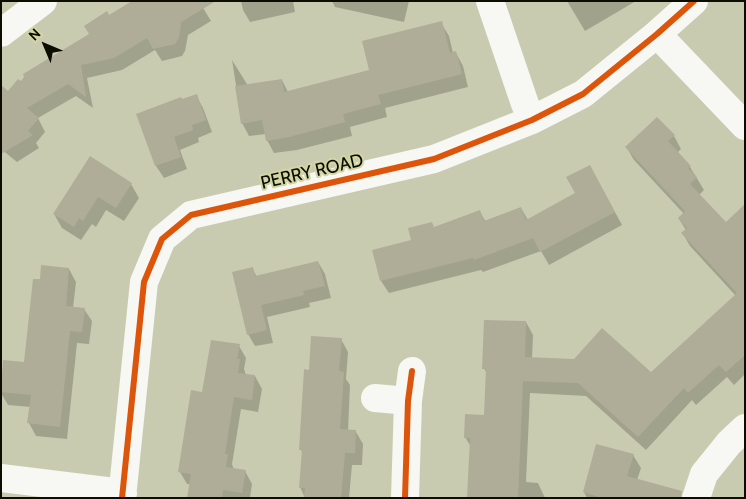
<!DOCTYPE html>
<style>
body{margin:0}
#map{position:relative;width:746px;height:499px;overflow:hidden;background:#c9cbb0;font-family:Cabin,sans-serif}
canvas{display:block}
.frame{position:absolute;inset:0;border:2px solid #0c0d00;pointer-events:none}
.north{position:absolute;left:20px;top:20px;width:50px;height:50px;-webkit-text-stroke:4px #d2d6a5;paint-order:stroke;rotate:315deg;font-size:14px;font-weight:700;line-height:20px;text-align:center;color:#0c0d00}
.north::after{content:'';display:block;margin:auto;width:18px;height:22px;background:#0c0d00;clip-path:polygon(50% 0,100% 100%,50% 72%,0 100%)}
</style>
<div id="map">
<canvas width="746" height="499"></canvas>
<div class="frame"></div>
<div class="north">N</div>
</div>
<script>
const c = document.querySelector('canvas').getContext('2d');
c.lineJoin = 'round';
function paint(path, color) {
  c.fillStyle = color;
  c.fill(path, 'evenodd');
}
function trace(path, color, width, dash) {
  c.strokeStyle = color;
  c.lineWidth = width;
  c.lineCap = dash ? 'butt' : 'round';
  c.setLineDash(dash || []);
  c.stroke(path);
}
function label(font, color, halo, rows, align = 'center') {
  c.font = font + ' Cabin,sans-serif';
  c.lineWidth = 4;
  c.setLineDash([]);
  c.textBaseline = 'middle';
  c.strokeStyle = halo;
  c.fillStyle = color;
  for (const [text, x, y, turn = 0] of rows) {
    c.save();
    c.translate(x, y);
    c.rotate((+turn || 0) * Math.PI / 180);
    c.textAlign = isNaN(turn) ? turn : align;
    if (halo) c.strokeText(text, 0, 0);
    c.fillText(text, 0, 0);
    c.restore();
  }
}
const shadow = new Path2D(`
 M 199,1 L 211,21 L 188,35 L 185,51 L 182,56 L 162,61 L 155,50 L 122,70 L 87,78 L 93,108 L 76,96 L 38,118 L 45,132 L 36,143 L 39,148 L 17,162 L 1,149 L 5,96 L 21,83 L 90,34 L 109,17 Z
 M 241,1 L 293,1 L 295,12 L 250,22 L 243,10 Z
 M 332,1 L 409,1 L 404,22 L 335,7 Z
 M 567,1 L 636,1 L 585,31 Z
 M 441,23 L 449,36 L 453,53 L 456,53 L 463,66 L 468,87 L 385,108 L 387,117 L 350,127 L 352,136 L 297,150 L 274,153 L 267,140 L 266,134 L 249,136 L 242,123 L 232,60 L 265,113 L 282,80 L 288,92 L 371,71 Z
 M 196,95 L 203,108 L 212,132 L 198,138 L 199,142 L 180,150 L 187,169 L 164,178 L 156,166 L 137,115 Z
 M 674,136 L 681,149 L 677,153 L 690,167 L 704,190 L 699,195 L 726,224 L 745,213 L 745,374 L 734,385 L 727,377 L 696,405 L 692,400 L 646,450 L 586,396 L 530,393 L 526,482 L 538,483 L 545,498 L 468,498 L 471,447 L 465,437 L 485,416 L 487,374 L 484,368 L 526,322 L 533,335 L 532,359 L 651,374 L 736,296 L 690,246 L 683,234 L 686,230 L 679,219 L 684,214 L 634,160 L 627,148 Z
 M 90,158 L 131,184 L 139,198 L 124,221 L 106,210 L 96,227 L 92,224 L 81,240 L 62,228 L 54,214 Z
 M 597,179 L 622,225 L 549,265 L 541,251 L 483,272 L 481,270 L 389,293 L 381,281 L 413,241 L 434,228 L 480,212 L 486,222 L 521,208 L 528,220 L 577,193 Z
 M 318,262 L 325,274 L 331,298 L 309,303 L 310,307 L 267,317 L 273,343 L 255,346 L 248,334 L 252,268 L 257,277 Z
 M 69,269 L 76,282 L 73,308 L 84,309 L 92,321 L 89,344 L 77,343 L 67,439 L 36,436 L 29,423 L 31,407 L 8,405 L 1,393 L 1,385 L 4,361 L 25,363 L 41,281 Z
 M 341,339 L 348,352 L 346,379 L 350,385 L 348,431 L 356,432 L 363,444 L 362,465 L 352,465 L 349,498 L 305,498 L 300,487 L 303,454 L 301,450 L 310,371 Z
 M 239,346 L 246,358 L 244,369 L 246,375 L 255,376 L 262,389 L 258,412 L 241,409 L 232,464 L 234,470 L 245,471 L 252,484 L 250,498 L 189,498 L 191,484 L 187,484 L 180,472 L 203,393 Z
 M 633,455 L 641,468 L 637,480 L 650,498 L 587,498 L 584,492 Z`);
const building = new Path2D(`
 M 132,1 L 216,1 L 181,22 L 179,38 L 175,44 L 153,49 L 147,38 L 114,58 L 81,65 L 86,97 L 68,84 L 27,108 L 39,118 L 28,131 L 33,135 L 1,154 L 1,85 L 8,91 L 18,79 L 21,81 L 24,77 L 23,74 L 89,34 L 84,26 L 107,11 L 109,15 Z
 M 442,21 L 450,53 L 456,51 L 462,74 L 378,95 L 381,104 L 343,114 L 345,122 L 289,137 L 266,141 L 262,120 L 241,124 L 235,86 L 282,79 L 284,92 L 369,70 L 362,41 Z
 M 197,94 L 206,120 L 192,125 L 193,130 L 174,137 L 181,157 L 155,166 L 136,114 L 181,97 L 182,99 Z
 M 657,117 L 675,135 L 668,141 L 691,166 L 688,168 L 697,177 L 690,184 L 726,222 L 745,204 L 745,355 L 726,372 L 719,365 L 688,393 L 684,388 L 638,437 L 578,383 L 523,381 L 518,498 L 467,498 L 470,438 L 464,438 L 465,414 L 484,415 L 486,369 L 482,369 L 484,320 L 526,321 L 525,357 L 574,359 L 602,328 L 651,372 L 737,293 L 681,233 L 687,228 L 678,218 L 685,211 L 625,147 Z
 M 90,156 L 132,183 L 116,208 L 98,197 L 83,221 L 79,218 L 74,227 L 53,214 Z
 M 590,165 L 615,212 L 540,252 L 533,238 L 474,260 L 473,258 L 380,281 L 372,250 L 411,240 L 408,228 L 432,222 L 434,227 L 480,210 L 484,221 L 521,207 L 526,220 L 575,193 L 566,177 Z
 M 318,261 L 325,286 L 303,291 L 304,295 L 261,305 L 267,330 L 247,335 L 232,272 L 253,267 L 255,276 Z
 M 41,265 L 69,268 L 66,306 L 85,308 L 82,332 L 70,331 L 60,427 L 27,423 L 31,395 L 1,392 L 3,360 L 24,362 L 33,279 L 40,279 Z
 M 311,336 L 342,338 L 339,371 L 344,372 L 340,429 L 356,430 L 355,453 L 345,453 L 341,498 L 304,498 L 305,488 L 299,488 L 302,450 L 299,450 L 304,369 L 309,370 Z
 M 211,340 L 240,344 L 237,359 L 240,359 L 238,373 L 255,375 L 252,400 L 234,397 L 225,454 L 228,454 L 226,467 L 246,470 L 242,493 L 223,490 L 222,498 L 187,498 L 191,474 L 178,472 L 191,390 L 202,392 Z
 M 596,444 L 634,454 L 627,476 L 682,491 L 681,498 L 602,498 L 583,492 Z`);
const street = new Path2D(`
 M 490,1 L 525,104 L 532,120
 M 1,33 L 43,1
 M 657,34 L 745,126
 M 375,398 L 408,401
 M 1,478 L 123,493
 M 122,498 L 144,282 L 162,239 L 191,215 L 434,159 L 532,120 L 583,94 L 657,34 L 694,1
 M 405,498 L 408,401 L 412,371
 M 696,498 L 704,474 L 729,443 L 745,428`);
const cycleway = new Path2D(`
 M 122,498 L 144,282 L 162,239 L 191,215 L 434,159 L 532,120 L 583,94 L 657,34 L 694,1
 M 405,498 L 408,401 L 412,371`);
const streetNames = [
 ["PERRY ROAD",312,172,-13]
];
paint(shadow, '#0003');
paint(building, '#afad98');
trace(street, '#f7f7f3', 28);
trace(cycleway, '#dd550b', 6);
label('18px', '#0c0d00', '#d2d6a5', streetNames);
</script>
